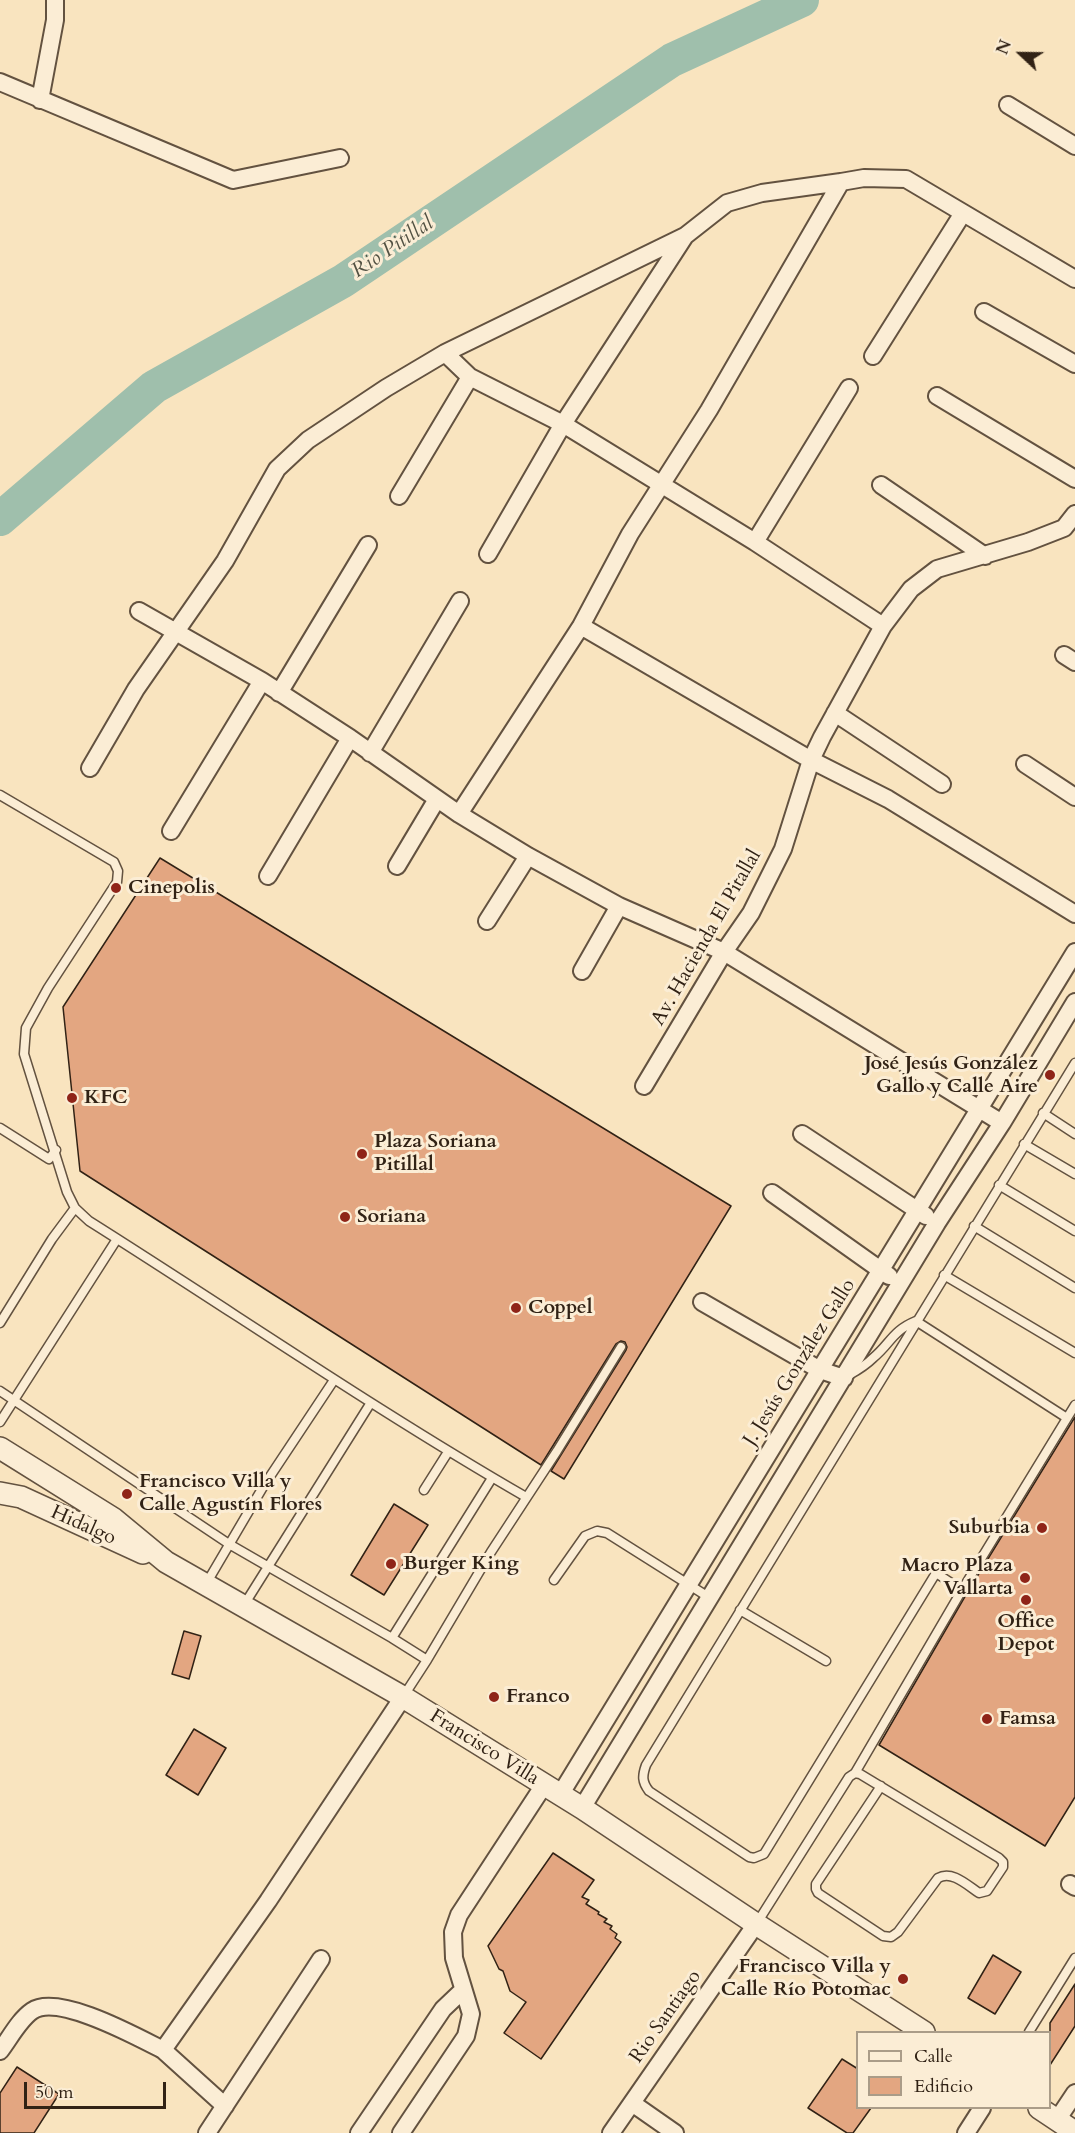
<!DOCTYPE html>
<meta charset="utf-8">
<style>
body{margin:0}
#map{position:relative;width:1075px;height:2133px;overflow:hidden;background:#f9e4bf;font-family:Cardo,serif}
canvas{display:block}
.legend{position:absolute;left:856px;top:2031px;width:195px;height:78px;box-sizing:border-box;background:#fbedd5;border:2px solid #aa9c88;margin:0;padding:8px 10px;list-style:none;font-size:18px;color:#312215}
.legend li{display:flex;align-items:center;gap:12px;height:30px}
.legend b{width:30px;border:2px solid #aa9c88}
.north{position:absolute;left:991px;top:24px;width:60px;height:60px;-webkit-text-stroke:4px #fbedd5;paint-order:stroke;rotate:292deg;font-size:16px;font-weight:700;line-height:24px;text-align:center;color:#312215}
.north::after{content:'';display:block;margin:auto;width:21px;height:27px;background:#312215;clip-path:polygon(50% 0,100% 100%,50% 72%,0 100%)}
.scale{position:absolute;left:24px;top:2082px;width:142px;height:27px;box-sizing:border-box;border:3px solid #312215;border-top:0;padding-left:8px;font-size:18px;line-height:21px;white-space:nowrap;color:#312215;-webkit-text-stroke:4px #fbedd5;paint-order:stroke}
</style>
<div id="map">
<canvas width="1075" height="2133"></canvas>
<ul class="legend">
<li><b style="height:8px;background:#fbedd5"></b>Calle</li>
<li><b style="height:16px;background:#e3a681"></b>Edificio</li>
</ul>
<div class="north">N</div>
<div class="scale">50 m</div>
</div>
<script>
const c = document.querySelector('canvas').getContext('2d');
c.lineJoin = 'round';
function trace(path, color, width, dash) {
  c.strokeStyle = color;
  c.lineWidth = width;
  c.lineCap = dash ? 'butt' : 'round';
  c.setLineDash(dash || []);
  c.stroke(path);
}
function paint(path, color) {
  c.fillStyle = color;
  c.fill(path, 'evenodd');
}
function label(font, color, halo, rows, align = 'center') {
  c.font = font + ' Cardo,serif';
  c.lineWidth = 6;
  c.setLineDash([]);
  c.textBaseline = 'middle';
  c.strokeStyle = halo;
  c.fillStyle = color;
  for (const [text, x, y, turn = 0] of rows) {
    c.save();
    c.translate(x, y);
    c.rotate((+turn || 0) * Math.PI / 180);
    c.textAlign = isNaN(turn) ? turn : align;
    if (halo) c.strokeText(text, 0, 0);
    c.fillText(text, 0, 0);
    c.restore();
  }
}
const river = new Path2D(`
 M 0,519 L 154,387 L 343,281 L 672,60 L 802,0`);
const building = new Path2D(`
 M 160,858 L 731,1206 L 564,1479 L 551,1471 L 626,1350 L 627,1347 L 625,1342 L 621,1341 L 616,1344 L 541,1465 L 80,1171 L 63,1007 Z
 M 1075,1417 L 1075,1797 L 1045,1846 L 879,1745 L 967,1593 Z
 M 394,1504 L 428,1525 L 384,1595 L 351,1575 Z
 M 184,1631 L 201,1636 L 189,1679 L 172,1674 Z
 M 194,1729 L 226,1748 L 198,1795 L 166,1775 Z
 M 553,1853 L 594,1880 L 582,1897 L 589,1900 L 586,1904 L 599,1912 L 598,1914 L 607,1919 L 604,1922 L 612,1926 L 610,1929 L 617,1934 L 615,1938 L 621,1942 L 541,2059 L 504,2033 L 526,2002 L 510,1991 L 503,1971 L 499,1969 L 488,1946 Z
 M 993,1955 L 1021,1972 L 995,2014 L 968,1998 Z
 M 1075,1984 L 1075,2026 L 1050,2065 L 1050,2023 Z
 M 842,2059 L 858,2069 L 858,2108 L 871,2108 L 853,2133 L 847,2133 L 808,2108 Z
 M 17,2067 L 59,2094 L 34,2133 L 0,2133 L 0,2093 Z`);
const service = new Path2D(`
 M 0,795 L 114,862 L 118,871 L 117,882 L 48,988 L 26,1028 L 24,1054 L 67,1192 L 75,1208 L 89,1221 C 235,1313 377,1411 526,1497
 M 1075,1063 L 646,1765 C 642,1776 642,1782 649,1791 L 749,1857 L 754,1858 L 764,1854 L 936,1573 L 962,1590 L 1075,1405
 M 1043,1113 L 1075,1134
 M 0,1128 L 49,1159 L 56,1150
 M 1024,1144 L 1075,1174
 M 999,1185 L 1075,1231
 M 974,1226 L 1075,1288
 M 944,1275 L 1075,1353
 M 0,1323 L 52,1239 L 75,1208
 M 849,1375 C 858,1370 866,1365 873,1358 C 891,1343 892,1331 916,1321 L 1067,1418
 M 0,1391 L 229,1544 L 392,1638 L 492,1478
 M 0,1422 L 117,1239
 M 424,1490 L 448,1452
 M 554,1580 L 585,1536 L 597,1531 L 607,1533 L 710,1598
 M 206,1584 L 263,1487 L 334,1380
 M 244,1605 L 370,1404
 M 740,1610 L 826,1661
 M 392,1638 L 427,1660
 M 403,1697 L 427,1660 L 491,1552 L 557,1451 L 621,1347
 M 855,1773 L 962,1590
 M 757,1923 L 849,1777 L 855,1773 L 860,1774 L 999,1858 L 1003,1862 L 1003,1867 L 987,1891 L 979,1893 C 967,1885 952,1870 938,1878 L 898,1932 L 891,1937 L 883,1936 L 818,1893 L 816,1889 L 816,1884 L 881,1786
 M 1029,2032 L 1075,1958`);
const minor = new Path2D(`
 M 0,82 L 233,180 L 340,158
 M 40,100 L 55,20 L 55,0
 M 1008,105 L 1075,146
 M 984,312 L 1075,364
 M 445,353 L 470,377 L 563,424 L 755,542 L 883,626
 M 873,356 L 963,213
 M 937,396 L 1075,479
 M 881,485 L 985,556
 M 399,496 L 470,377
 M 755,542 L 849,388
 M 488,554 L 563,424 L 685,236 L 727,203 L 762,193 L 841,182
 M 139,611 L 262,681 L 350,738 L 459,814 L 528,856 L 619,906 L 724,952 L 1002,1123
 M 581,626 L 811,760 L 888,799 L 1075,914
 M 1064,655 L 1075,662
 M 279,693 L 368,545
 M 835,713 L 942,784
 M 370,753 L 460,601
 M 1025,764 L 1075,797
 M 90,768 L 136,689 L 225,561 L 277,469 L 308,440 L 386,388 L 445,353 L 685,236
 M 459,814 L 581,626 L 630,534 L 709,410 L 841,182 L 864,178 L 906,179 L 1075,279
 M 171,831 L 262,681
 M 397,866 L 437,799
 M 268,876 L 350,738
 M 487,921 L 528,856
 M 582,971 L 619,906
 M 644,1086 L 724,952 L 751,913 L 783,849 L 811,760 L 822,737 L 883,626 L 911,589 L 937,569 L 1028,542 L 1064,528 L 1075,514
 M 802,1134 L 926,1216
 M 772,1193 L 889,1276
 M 702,1302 L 820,1370 L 844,1378
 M 560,1795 L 1075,952
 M 582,1808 L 937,1223 L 1002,1123 L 1075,1002
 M 1070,1884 L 1075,1887
 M 0,2051 C 10,2038 19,2020 32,2011 C 58,1993 137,2037 163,2050
 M 632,2103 L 675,2133
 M 225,2106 L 163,2050 L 268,1901 L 403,1697
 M 1057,2120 L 1075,2093
 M 207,2133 L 321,1959
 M 359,2133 L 443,2009 L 463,1990
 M 401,2133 L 466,2036 L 471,2014 L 454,1958 L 453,1932 L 459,1915 L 544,1785
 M 611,2133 L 756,1924
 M 966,2133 L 982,2108`);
const tertiary = new Path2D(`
 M 0,1448 L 114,1519 L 166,1562 L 403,1697 L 582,1808 L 756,1924 L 924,2032
 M 0,1493 L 21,1497 L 143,1553
 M 1039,2108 L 1075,2132`);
const markers = [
 [116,888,6,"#8f2418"],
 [1050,1075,6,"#8f2418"],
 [72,1098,6,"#8f2418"],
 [362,1154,6,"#8f2418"],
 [345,1217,6,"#8f2418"],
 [516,1308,6,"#8f2418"],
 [127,1494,6,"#8f2418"],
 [1042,1528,6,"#8f2418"],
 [391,1564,6,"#8f2418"],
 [1025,1578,6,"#8f2418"],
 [1026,1600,6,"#8f2418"],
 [494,1697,6,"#8f2418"],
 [987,1719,6,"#8f2418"],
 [903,1979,6,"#8f2418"]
];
const poiNames = [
 ["Cinepolis",128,888],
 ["José Jesús González",1038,1064,"right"],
 ["Gallo y Calle Aire",1038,1087,"right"],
 ["KFC",84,1098],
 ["Plaza Soriana",374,1142],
 ["Pitillal",374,1165],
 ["Soriana",357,1217],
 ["Coppel",528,1308],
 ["Francisco Villa y",139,1482],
 ["Calle Agustín Flores",139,1505],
 ["Suburbia",1030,1528,"right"],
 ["Burger King",403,1564],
 ["Macro Plaza",1013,1566,"right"],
 ["Vallarta",1013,1589,"right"],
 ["Office",1026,1622,"center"],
 ["Depot",1026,1645,"center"],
 ["Franco",506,1697],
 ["Famsa",999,1719],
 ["Francisco Villa y",891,1967,"right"],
 ["Calle Río Potomac",891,1990,"right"]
];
const streetNames = [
 ["Av. Hacienda El Pitallal",707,938,-60],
 ["J. Jesús González Gallo",800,1363,-58],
 ["Hidalgo",83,1526,24],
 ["Francisco Villa",484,1748,32],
 ["Rio Santiago",666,2017,-55]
];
const waterNames = [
 ["Rio Pitillal",393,248,-34]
];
trace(river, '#9fbfac', 34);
paint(building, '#e3a681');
trace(building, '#312215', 1.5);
trace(service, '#635240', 11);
trace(minor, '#635240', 20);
trace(tertiary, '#635240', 24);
trace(service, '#fbedd5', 8);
trace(minor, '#fbedd5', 16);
trace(tertiary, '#fbedd5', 21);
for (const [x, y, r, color] of markers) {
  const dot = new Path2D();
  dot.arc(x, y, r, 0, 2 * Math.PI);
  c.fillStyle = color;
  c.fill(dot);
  trace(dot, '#fbedd5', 2);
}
label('bold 20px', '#312215', '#fbedd5', poiNames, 'left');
label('20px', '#312215', '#fbedd5', streetNames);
label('italic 21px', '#525142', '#fbedd5', waterNames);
</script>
